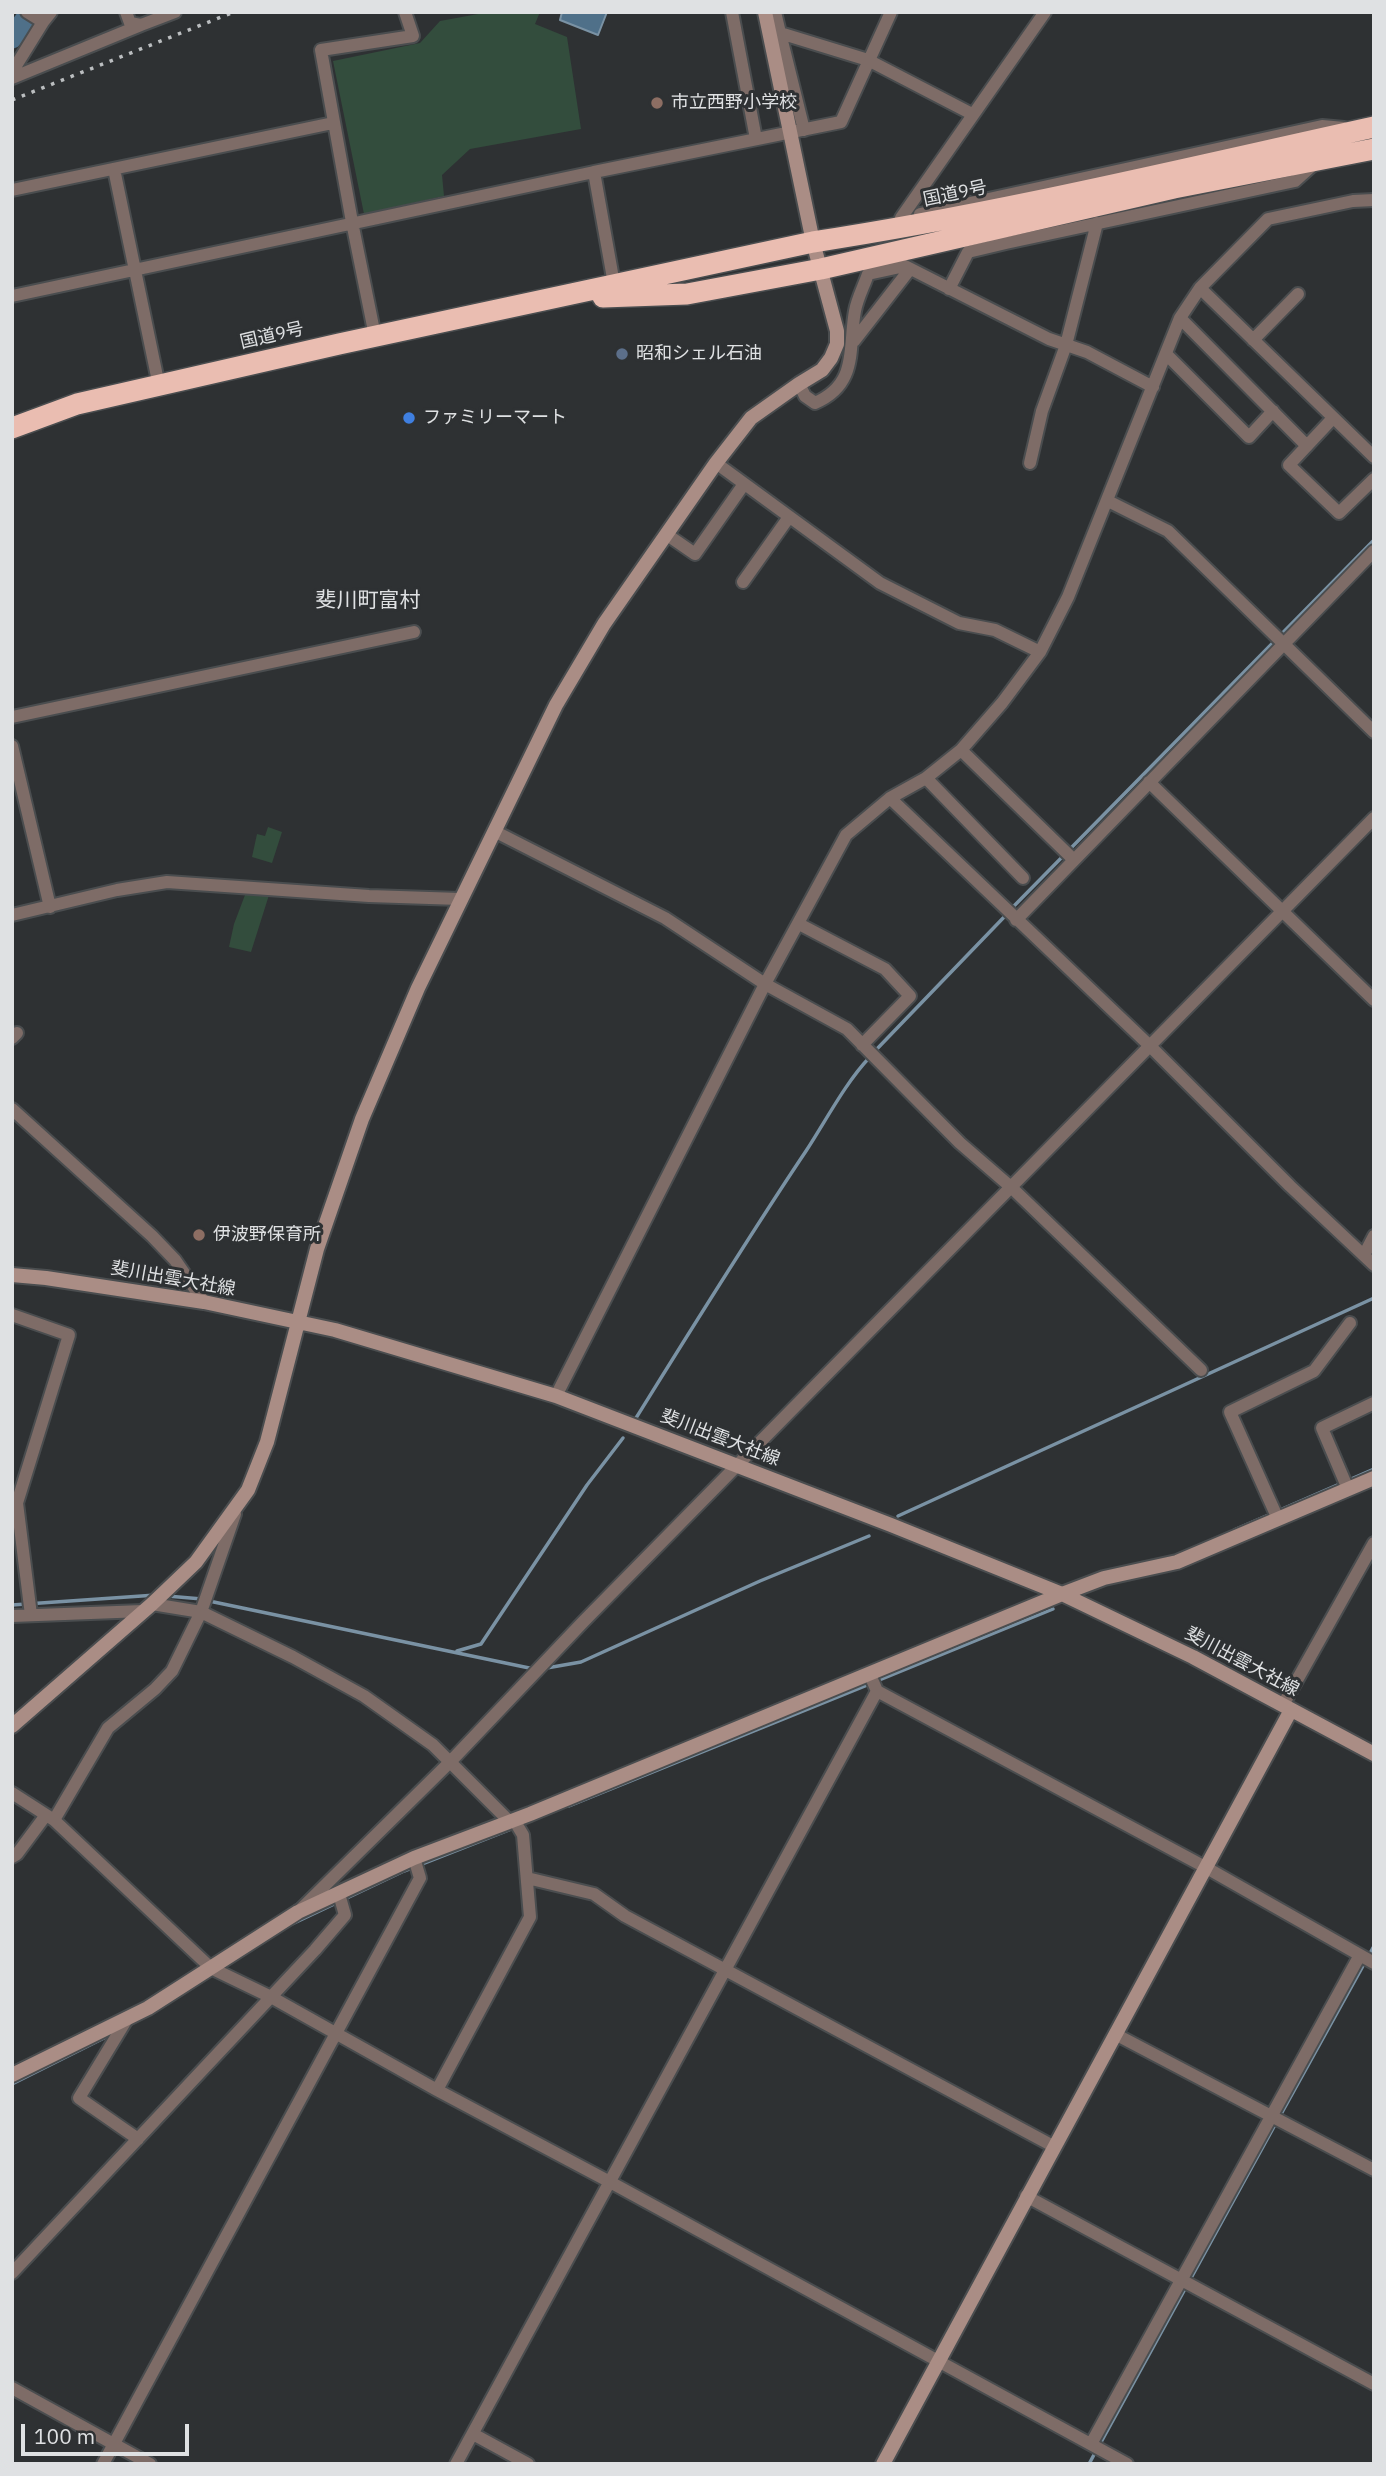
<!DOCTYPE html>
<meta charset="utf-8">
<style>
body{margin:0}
#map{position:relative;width:1386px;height:2476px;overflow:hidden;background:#2e3133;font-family:"IBM Plex Sans",sans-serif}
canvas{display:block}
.frame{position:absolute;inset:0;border:14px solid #dfe1e3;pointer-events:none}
.scale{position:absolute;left:21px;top:2424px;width:168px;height:32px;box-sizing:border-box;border:4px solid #dfe1e3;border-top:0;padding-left:9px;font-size:21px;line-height:24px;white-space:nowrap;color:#dfe1e3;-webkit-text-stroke:5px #2e3133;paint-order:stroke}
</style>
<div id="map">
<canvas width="1386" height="2476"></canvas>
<div class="frame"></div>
<div class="scale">100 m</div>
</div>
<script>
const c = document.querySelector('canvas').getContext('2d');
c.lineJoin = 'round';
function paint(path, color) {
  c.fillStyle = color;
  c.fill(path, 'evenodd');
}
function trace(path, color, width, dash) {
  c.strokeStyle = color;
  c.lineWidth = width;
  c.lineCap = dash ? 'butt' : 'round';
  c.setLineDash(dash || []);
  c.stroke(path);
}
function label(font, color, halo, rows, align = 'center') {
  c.font = font + ' "IBM Plex Sans","Noto Sans JP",sans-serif';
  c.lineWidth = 6;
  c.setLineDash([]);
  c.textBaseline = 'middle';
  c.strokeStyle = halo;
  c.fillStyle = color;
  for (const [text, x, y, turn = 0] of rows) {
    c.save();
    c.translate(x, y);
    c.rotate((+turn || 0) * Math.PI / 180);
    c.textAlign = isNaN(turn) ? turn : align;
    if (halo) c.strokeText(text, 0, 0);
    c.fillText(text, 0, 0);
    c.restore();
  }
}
const green = new Path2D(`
 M 489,12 L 540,12 L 535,24 L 567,37 L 581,129 L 470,149 L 442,175 L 444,196 L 364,214 L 333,61 L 420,43 L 440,21 Z
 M 268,827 L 282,832 L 272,863 L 252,857 L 257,834 L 265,836 Z
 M 245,895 L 269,895 L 251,952 L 229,947 L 234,924 Z`);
const water = new Path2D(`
 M 562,12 L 607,12 L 598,35 L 560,20 Z`);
const stream = new Path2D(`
 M 1012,908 L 1374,540
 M 874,1052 L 1007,914
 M 636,1418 C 692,1328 747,1239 806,1151 C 825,1122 846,1082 869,1058
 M 898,1516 L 1374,1298
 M 1234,1530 L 1374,1469
 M 167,1596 L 202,1599
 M 209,1601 L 534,1669
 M 12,1605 L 156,1595
 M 457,1651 L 481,1644 L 587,1485 L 623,1438
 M 541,1669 L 581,1662 L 760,1581 L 869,1536
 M 877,1681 L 1053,1609
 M 569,1806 L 870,1684
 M 292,1924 L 404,1871 L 516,1827
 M 12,2084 L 112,2034
 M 1280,2116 L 1374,1946
 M 1100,2444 L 1276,2123
 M 1089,2464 L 1096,2451`);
const river = new Path2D(`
 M 12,38 L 31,12`);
const street = new Path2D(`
 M 27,12 L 43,22 L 51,12
 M 126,12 L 130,23 L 141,25 L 175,12
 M 732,12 L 756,139
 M 775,12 L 780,33 L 868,60 L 972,114
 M 43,22 L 12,72 L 12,78 L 141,25
 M 780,33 L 804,130
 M 114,169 L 159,386
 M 12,190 L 333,123
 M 920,214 L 1322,126 L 1344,128
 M 901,218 L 1045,12
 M 985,231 L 1006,243 L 1295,181 L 1315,163
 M 614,284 L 594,172 L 841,122 L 891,12
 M 1200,288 L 1374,457
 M 949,289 L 968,252 L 1006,243
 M 12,296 L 594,172
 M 1180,318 L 1307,446
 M 375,336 L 352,222 L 321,50 L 413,36 L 405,12
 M 1253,340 L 1298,294
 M 854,341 L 910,269
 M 1166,354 L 1249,437 L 1273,411
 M 799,384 L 805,396 L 815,403 C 859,384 848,348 855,311 C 857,299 864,286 868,274 L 905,266 L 1049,339 L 1087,352 L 1153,387
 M 1333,418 L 1289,465 L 1339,513 L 1374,479
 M 716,463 L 880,583 L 959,623 L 995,630 L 1040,652
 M 1030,463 L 1042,411 L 1066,345 L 1097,223
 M 1108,501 L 1168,531 L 1374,732
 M 666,534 L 695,554 L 744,484
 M 743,582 L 789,517
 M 12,717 L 414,632
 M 12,746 L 50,907
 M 961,750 L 1074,860
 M 926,778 L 1023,878
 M 1149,782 L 1374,1000
 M 890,798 L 1150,1046 L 1290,1186 L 1374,1265
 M 494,831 L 665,918 L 765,984 L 847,1029 L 960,1143 L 1012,1188 L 1201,1370
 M 12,915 L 117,890 L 167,882 L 369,896 L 460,899
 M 1016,920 L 1374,551
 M 799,924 L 885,969 L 910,996 L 862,1045
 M 12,1038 L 17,1033
 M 12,1109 L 152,1236 L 175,1260 L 204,1302
 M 1364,1255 L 1374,1236
 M 12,1315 L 69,1335 L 17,1503 L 31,1615
 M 556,1396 L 765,984 L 846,835 L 890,798 L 926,778 L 961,750 L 1002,703 L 1040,652 L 1068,597 L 1180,318 L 1200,288 L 1268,219 L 1353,201 L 1374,200
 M 1348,1489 L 1322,1428 L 1374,1403
 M 1278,1519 L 1230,1412 L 1314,1371 L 1350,1323
 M 152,1604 L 201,1612 L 293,1657 L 364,1696 L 433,1745 L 510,1822
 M 12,1616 L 143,1611
 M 870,1675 L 877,1691 L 1205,1867 L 1374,1963
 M 1283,1705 L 1374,1543
 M 12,1793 L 54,1820 L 211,1968 L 271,1997 L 437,2090 L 610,2182 L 1127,2464
 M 54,1820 L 108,1728 L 155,1689 L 172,1671 L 201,1612 L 235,1514
 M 12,1857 L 17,1854 L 46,1815
 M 527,1878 L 594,1894 L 625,1916 L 1053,2146
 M 301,1909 L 451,1761 L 583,1622 L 1374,818
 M 127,2019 L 79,2098 L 138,2139
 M 1115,2034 L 1374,2170
 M 437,2090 L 530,1917 L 523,1835 L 514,1820
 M 1026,2196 L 1374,2384
 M 12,2273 L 315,1950 L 345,1915 L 339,1894
 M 12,2388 L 150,2464
 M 473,2434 L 528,2464
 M 1091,2444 L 1360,1955
 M 103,2464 L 420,1878 L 414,1858
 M 456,2464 L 877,1691`);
const secondary = new Path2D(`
 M 12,1275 L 46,1278 L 204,1302 L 335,1330 L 556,1396 L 891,1525 L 1062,1594 L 1193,1657 L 1374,1754
 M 12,1726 L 152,1604 L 196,1562 L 248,1490 L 267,1442 L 317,1249 L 362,1119 L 418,988 L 556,705 L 604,624 L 716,463 L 751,418 L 799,384 L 822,370 L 831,358 L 837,344 L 837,331 L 813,242 L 765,12
 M 12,2075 L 148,2008 L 298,1912 L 414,1858 L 530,1814 L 1062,1594 L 1104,1578 L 1177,1562 L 1374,1478
 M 883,2464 L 1291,1710`);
const highway = new Path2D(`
 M 603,297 L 687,294 L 821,269 L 1174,188 L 1374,149
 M 12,428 L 77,404 L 339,344 L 813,242 C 1002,213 1187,168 1374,127`);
const rail = new Path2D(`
 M 12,100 L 234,12`);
const markers = [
 [657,103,7,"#8d6e63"],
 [622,354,7,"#5c6f8a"],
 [409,418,7,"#3f7fe0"],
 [199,1235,7,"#8d6e63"]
];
const poiNames = [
 ["市立西野小学校",671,103],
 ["昭和シェル石油",636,354],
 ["ファミリーマート",423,418],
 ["伊波野保育所",213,1235]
];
const streetNames = [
 ["国道9号",955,194,-12],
 ["国道9号",272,336,-13],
 ["斐川出雲大社線",173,1279,10],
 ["斐川出雲大社線",720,1438,21],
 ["斐川出雲大社線",1242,1662,28]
];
const quarterNames = [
 ["斐川町富村",368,601]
];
paint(green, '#334d3d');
paint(water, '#4f7089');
trace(water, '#7a92a4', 2);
trace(stream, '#7a92a4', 3.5);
trace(river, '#4f7089', 21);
trace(street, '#4a4d4f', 16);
trace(secondary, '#4a4d4f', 18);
trace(highway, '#4a4d4f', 24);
trace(street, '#7e6c67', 12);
trace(secondary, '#aa8d85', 14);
trace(highway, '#eabdb1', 21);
trace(rail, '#bbbec0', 3.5, [3.5, 7]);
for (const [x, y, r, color] of markers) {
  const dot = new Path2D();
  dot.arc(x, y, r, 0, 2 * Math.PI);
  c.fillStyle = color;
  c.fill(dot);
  trace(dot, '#2e3133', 2.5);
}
label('18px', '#dfe1e3', '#2e3133', poiNames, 'left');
label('18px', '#dfe1e3', '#2e3133', streetNames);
label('21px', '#dfe1e3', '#2e3133', quarterNames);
</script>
